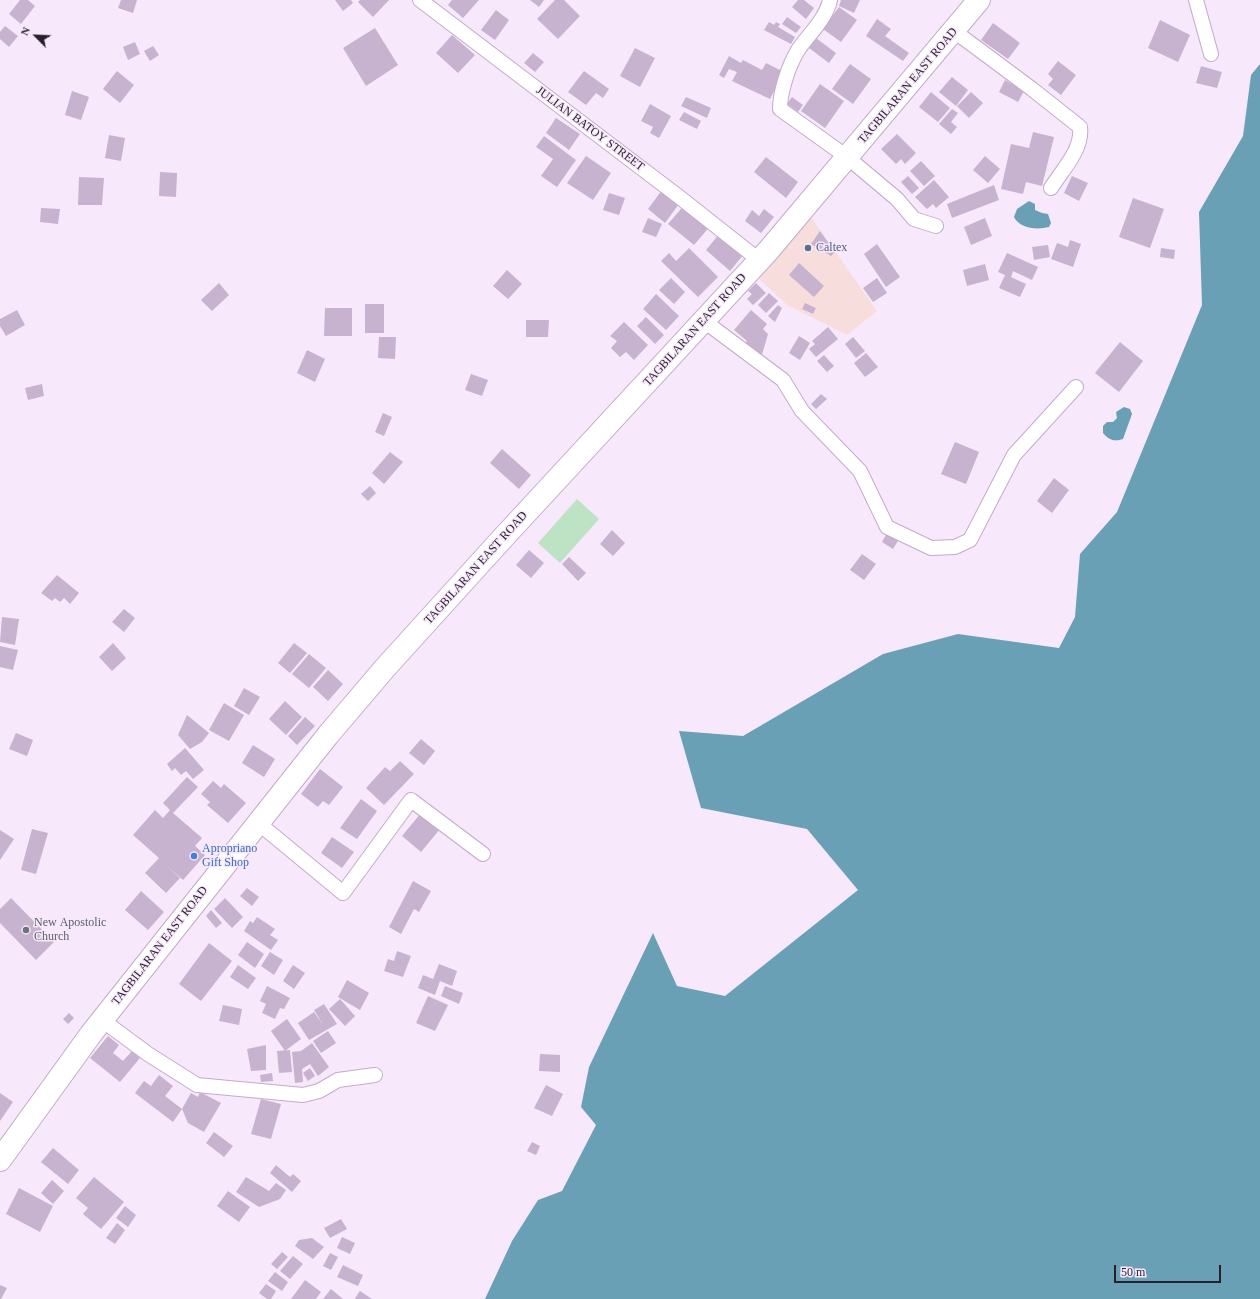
<!DOCTYPE html>
<style>
body{margin:0}
#map{position:relative;width:1260px;height:1299px;overflow:hidden;background:#f7e9fb;font-family:"Times New Roman",serif}
canvas{display:block}
.north{position:absolute;left:16px;top:16px;width:40px;height:40px;-webkit-text-stroke:3px #f7e9fb;paint-order:stroke;rotate:294deg;font-size:11px;font-weight:700;line-height:16px;text-align:center;color:#271f2a}
.north::after{content:'';display:block;margin:auto;width:14px;height:18px;background:#271f2a;clip-path:polygon(50% 0,100% 100%,50% 72%,0 100%)}
.scale{position:absolute;left:1114px;top:1265px;width:107px;height:18px;box-sizing:border-box;border:2px solid #271f2a;border-top:0;padding-left:5px;font-size:12px;line-height:14px;white-space:nowrap;color:#271f2a;-webkit-text-stroke:3px #f7e9fb;paint-order:stroke}
</style>
<div id="map">
<canvas width="1260" height="1299"></canvas>
<div class="north">N</div>
<div class="scale">50 m</div>
</div>
<script>
const c = document.querySelector('canvas').getContext('2d');
c.lineJoin = 'round';
function paint(path, color) {
  c.fillStyle = color;
  c.fill(path, 'evenodd');
}
function trace(path, color, width, dash) {
  c.strokeStyle = color;
  c.lineWidth = width;
  c.lineCap = dash ? 'butt' : 'round';
  c.setLineDash(dash || []);
  c.stroke(path);
}
function label(font, color, halo, rows, align = 'center') {
  c.font = font + ' "Times New Roman",serif';
  c.lineWidth = 3;
  c.setLineDash([]);
  c.textBaseline = 'middle';
  c.strokeStyle = halo;
  c.fillStyle = color;
  for (const [text, x, y, turn = 0] of rows) {
    c.save();
    c.translate(x, y);
    c.rotate((+turn || 0) * Math.PI / 180);
    c.textAlign = isNaN(turn) ? turn : align;
    if (halo) c.strokeText(text, 0, 0);
    c.fillText(text, 0, 0);
    c.restore();
  }
}
const commercial = new Path2D(`
 M 811,217 L 877,311 L 847,335 L 787,305 L 758,278 Z`);
const green = new Path2D(`
 M 577,499 L 599,519 L 560,563 L 538,543 Z`);
const water = new Path2D(`
 M 1260,64 L 1260,1299 L 485,1299 L 512,1241 L 538,1200 L 562,1191 L 596,1125 L 581,1107 L 589,1067 L 653,933 L 677,986 L 725,996 L 858,890 L 807,829 L 701,808 L 679,731 L 743,736 L 883,654 L 958,634 L 1059,648 L 1075,617 L 1080,554 L 1117,512 L 1202,305 L 1199,212 L 1243,136 L 1251,75 Z
 M 1029,201 L 1035,204 L 1035,210 L 1042,213 L 1048,214 L 1051,223 L 1049,227 C 1037,230 1020,229 1014,217 L 1017,209 Z
 M 1124,407 L 1130,409 L 1132,414 L 1123,439 C 1114,442 1109,440 1103,433 L 1103,426 L 1107,422 L 1113,422 L 1117,418 L 1116,412 Z`);
const building = new Path2D(`
 M 20,0 L 28,0 L 35,6 L 21,24 L 9,14 Z
 M 121,0 L 137,0 L 133,13 L 118,8 Z
 M 335,0 L 351,0 L 353,3 L 343,11 Z
 M 360,0 L 389,0 L 373,17 L 358,2 Z
 M 452,0 L 479,0 L 463,18 L 448,5 Z
 M 530,0 L 544,0 L 539,7 Z
 M 555,0 L 564,0 L 580,16 L 558,39 L 537,19 Z
 M 798,0 L 804,0 L 814,8 L 806,19 L 792,7 Z
 M 841,0 L 860,0 L 854,13 L 839,6 Z
 M 839,7 L 857,20 L 841,42 L 823,29 Z
 M 496,10 L 509,20 L 495,40 L 481,30 Z
 M 787,17 L 801,27 L 796,33 L 782,24 Z
 M 877,19 L 891,29 L 885,36 L 909,53 L 903,61 L 866,36 Z
 M 1160,20 L 1190,35 L 1178,62 L 1148,48 Z
 M 769,22 L 774,25 L 776,22 L 780,24 L 778,27 L 795,37 L 791,44 L 764,30 Z
 M 993,23 L 1020,43 L 1008,59 L 981,40 Z
 M 5,26 L 18,36 L 9,47 L 0,39 L 0,32 Z
 M 375,28 L 398,65 L 366,86 L 343,48 Z
 M 452,35 L 475,55 L 458,73 L 436,53 Z
 M 816,38 L 836,53 L 829,63 L 809,48 Z
 M 135,42 L 140,54 L 128,60 L 123,47 Z
 M 153,46 L 159,55 L 150,61 L 144,51 Z
 M 635,48 L 655,58 L 640,87 L 620,76 Z
 M 533,53 L 544,62 L 535,72 L 524,63 Z
 M 729,56 L 741,63 L 743,60 L 762,70 L 766,63 L 784,72 L 770,99 L 732,81 L 737,72 L 729,69 L 724,78 L 719,75 Z
 M 1058,61 L 1076,75 L 1061,95 L 1048,85 L 1053,79 L 1048,74 Z
 M 850,64 L 871,79 L 853,104 L 832,89 Z
 M 1201,66 L 1222,72 L 1217,88 L 1196,83 Z
 M 117,71 L 134,85 L 120,103 L 103,89 Z
 M 584,71 L 609,89 L 603,98 L 596,93 L 586,105 L 568,92 Z
 M 952,77 L 968,90 L 956,106 L 939,92 Z
 M 1005,80 L 1024,91 L 1018,102 L 999,92 Z
 M 820,84 L 844,101 L 825,128 L 801,111 Z
 M 72,91 L 89,97 L 81,120 L 65,115 Z
 M 931,92 L 950,108 L 938,122 L 919,107 Z
 M 971,92 L 983,103 L 969,118 L 957,106 Z
 M 686,97 L 711,108 L 707,118 L 681,106 Z
 M 792,97 L 803,105 L 798,112 L 787,104 Z
 M 650,104 L 671,116 L 659,138 L 650,133 L 653,127 L 641,121 Z
 M 952,109 L 958,113 L 951,122 L 957,127 L 951,134 L 939,124 Z
 M 684,112 L 701,121 L 697,129 L 679,120 Z
 M 556,118 L 580,134 L 569,150 L 546,133 Z
 M 1033,132 L 1054,137 L 1042,186 L 1026,182 L 1023,194 L 1001,189 L 1011,144 L 1029,148 Z
 M 897,134 L 916,153 L 905,164 L 901,159 L 896,164 L 881,149 Z
 M 109,135 L 125,138 L 121,161 L 105,158 Z
 M 544,136 L 576,160 L 557,187 L 541,176 L 553,159 L 536,147 Z
 M 586,156 L 611,173 L 593,200 L 567,183 Z
 M 985,156 L 1000,169 L 988,183 L 973,170 Z
 M 766,157 L 798,182 L 786,198 L 754,172 Z
 M 921,161 L 935,176 L 924,186 L 910,171 Z
 M 160,172 L 177,173 L 176,197 L 159,196 Z
 M 908,176 L 919,188 L 912,194 L 901,182 Z
 M 1072,176 L 1088,183 L 1079,201 L 1064,193 Z
 M 79,177 L 104,178 L 102,205 L 78,205 Z
 M 934,180 L 949,197 L 936,208 L 933,204 L 927,209 L 915,197 Z
 M 994,185 L 999,200 L 952,218 L 947,204 Z
 M 662,190 L 679,204 L 665,223 L 648,209 Z
 M 609,193 L 625,198 L 619,215 L 603,210 Z
 M 1133,198 L 1164,209 L 1150,248 L 1119,237 Z
 M 686,203 L 711,225 L 694,245 L 668,224 Z
 M 41,208 L 60,209 L 58,224 L 40,222 Z
 M 764,209 L 774,217 L 761,233 L 745,221 L 752,210 L 759,216 Z
 M 648,218 L 662,224 L 656,237 L 642,232 Z
 M 985,218 L 992,236 L 971,245 L 964,227 Z
 M 820,231 L 835,252 L 831,256 L 811,244 Z
 M 720,233 L 744,254 L 730,271 L 706,250 Z
 M 1070,240 L 1081,244 L 1073,267 L 1051,259 L 1057,243 L 1068,247 Z
 M 877,244 L 900,277 L 886,287 L 864,254 Z
 M 1048,245 L 1050,257 L 1034,260 L 1032,247 Z
 M 689,248 L 718,277 L 698,297 L 661,261 L 669,253 L 676,261 Z
 M 1161,248 L 1175,250 L 1174,259 L 1160,257 Z
 M 1007,253 L 1038,267 L 1032,280 L 1013,271 L 1011,277 L 1026,284 L 1020,297 L 999,288 L 1005,275 L 998,272 Z
 M 799,263 L 824,286 L 814,297 L 789,275 Z
 M 985,264 L 989,280 L 967,286 L 963,270 Z
 M 507,270 L 522,284 L 508,299 L 493,286 Z
 M 671,278 L 685,292 L 674,304 L 659,290 Z
 M 877,278 L 887,293 L 873,302 L 863,288 Z
 M 219,283 L 229,295 L 212,311 L 201,300 Z
 M 756,283 L 766,293 L 753,305 L 747,299 L 752,294 L 748,291 Z
 M 769,293 L 778,301 L 766,313 L 758,305 Z
 M 656,294 L 679,316 L 666,330 L 643,309 Z
 M 805,303 L 816,308 L 813,314 L 802,309 Z
 M 365,304 L 384,304 L 384,333 L 365,333 Z
 M 778,305 L 782,308 L 775,322 L 768,316 Z
 M 325,308 L 352,308 L 352,336 L 324,336 Z
 M 17,310 L 25,325 L 6,336 L 0,326 L 0,319 Z
 M 751,310 L 767,324 L 763,329 L 768,334 L 761,358 L 745,344 L 747,341 L 734,330 Z
 M 646,317 L 664,335 L 655,344 L 637,326 Z
 M 526,320 L 549,320 L 548,337 L 526,337 Z
 M 624,322 L 648,345 L 634,360 L 626,352 L 620,357 L 611,348 L 617,341 L 610,336 Z
 M 828,327 L 838,339 L 816,357 L 809,349 L 815,344 L 812,341 Z
 M 799,336 L 810,343 L 800,360 L 789,353 Z
 M 379,337 L 396,337 L 395,359 L 378,358 Z
 M 853,337 L 865,351 L 856,358 L 845,344 Z
 M 1120,342 L 1143,361 L 1119,392 L 1095,373 Z
 M 307,350 L 325,359 L 315,382 L 297,373 Z
 M 866,353 L 878,367 L 865,377 L 854,363 Z
 M 824,355 L 834,366 L 827,372 L 817,361 Z
 M 471,374 L 488,380 L 482,396 L 465,390 Z
 M 42,384 L 44,396 L 28,400 L 25,388 Z
 M 821,394 L 827,399 L 816,409 L 811,404 Z
 M 383,413 L 392,417 L 384,436 L 375,432 Z
 M 955,442 L 979,452 L 966,484 L 941,474 Z
 M 502,449 L 531,475 L 519,489 L 490,463 Z
 M 390,452 L 403,462 L 384,484 L 372,473 Z
 M 1054,478 L 1069,490 L 1052,513 L 1037,501 Z
 M 370,486 L 376,493 L 368,501 L 361,494 Z
 M 612,530 L 625,543 L 613,556 L 600,544 Z
 M 888,531 L 899,539 L 893,549 L 882,542 Z
 M 529,550 L 544,563 L 531,578 L 516,565 Z
 M 862,554 L 876,564 L 864,580 L 850,570 Z
 M 569,557 L 586,573 L 578,581 L 562,564 Z
 M 57,575 L 79,593 L 70,604 L 64,598 L 60,602 L 55,598 L 52,601 L 41,593 Z
 M 124,609 L 135,618 L 124,632 L 112,622 Z
 M 2,617 L 19,619 L 15,645 L 0,642 Z
 M 113,643 L 126,658 L 112,671 L 99,657 Z
 M 294,643 L 307,653 L 290,673 L 278,663 Z
 M 0,646 L 18,650 L 13,670 L 0,667 Z
 M 309,654 L 326,668 L 309,688 L 292,674 Z
 M 328,670 L 343,684 L 328,701 L 313,687 Z
 M 244,688 L 260,697 L 249,715 L 234,706 Z
 M 285,701 L 302,717 L 286,735 L 269,719 Z
 M 224,703 L 244,715 L 229,741 L 209,730 Z
 M 187,715 L 209,733 L 202,742 L 190,749 L 178,735 Z
 M 305,717 L 315,726 L 297,745 L 288,736 Z
 M 16,733 L 33,740 L 27,756 L 9,749 Z
 M 421,739 L 435,751 L 424,765 L 409,753 Z
 M 253,745 L 275,759 L 264,777 L 242,763 Z
 M 185,748 L 204,770 L 193,779 L 186,771 L 181,775 L 175,768 L 172,771 L 167,764 Z
 M 400,761 L 414,774 L 384,805 L 366,788 L 385,767 L 390,771 Z
 M 320,769 L 343,787 L 329,805 L 323,801 L 318,807 L 301,794 Z
 M 187,777 L 198,787 L 173,813 L 202,838 L 195,846 L 205,855 L 183,880 L 165,864 L 180,878 L 166,893 L 145,873 L 159,858 L 133,835 L 155,810 L 163,818 L 170,810 L 163,803 Z
 M 213,781 L 221,788 L 224,784 L 246,803 L 228,823 L 207,805 L 210,802 L 201,794 Z
 M 361,799 L 377,811 L 357,839 L 340,828 Z
 M 421,813 L 440,829 L 421,852 L 402,836 Z
 M 32,829 L 48,833 L 36,874 L 21,870 Z
 M 0,830 L 14,839 L 0,860 Z
 M 332,837 L 354,852 L 342,868 L 321,853 Z
 M 413,881 L 431,891 L 419,912 L 414,909 L 401,934 L 389,927 Z
 M 247,888 L 259,897 L 252,906 L 240,896 Z
 M 141,891 L 164,912 L 148,930 L 125,910 Z
 M 11,898 L 54,942 L 36,960 L 0,923 L 0,909 Z
 M 225,898 L 243,917 L 232,928 L 214,909 Z
 M 211,910 L 222,923 L 216,928 L 206,916 Z
 M 257,917 L 275,929 L 270,935 L 278,940 L 271,950 L 244,931 L 250,921 L 253,923 Z
 M 247,942 L 264,954 L 255,968 L 238,955 Z
 M 209,943 L 232,961 L 201,1001 L 179,984 Z
 M 397,951 L 411,956 L 403,977 L 384,971 L 388,959 L 394,961 Z
 M 270,952 L 283,960 L 274,975 L 261,966 Z
 M 439,964 L 457,971 L 452,986 L 440,981 L 435,995 L 418,988 L 423,975 L 433,979 Z
 M 238,965 L 256,978 L 248,989 L 230,977 Z
 M 293,965 L 305,973 L 294,989 L 283,981 Z
 M 347,980 L 369,993 L 360,1010 L 338,997 Z
 M 267,986 L 290,998 L 284,1009 L 280,1008 L 275,1019 L 262,1013 L 266,1004 L 260,1001 Z
 M 445,986 L 463,993 L 459,1004 L 441,996 Z
 M 428,996 L 448,1005 L 435,1031 L 416,1023 Z
 M 340,999 L 355,1016 L 345,1026 L 329,1009 Z
 M 324,1004 L 337,1024 L 309,1040 L 298,1023 L 314,1012 L 323,1025 L 314,1010 Z
 M 223,1005 L 242,1009 L 239,1025 L 219,1021 Z
 M 69,1013 L 74,1018 L 68,1024 L 63,1019 Z
 M 287,1019 L 301,1039 L 285,1051 L 271,1031 Z
 M 328,1031 L 336,1043 L 321,1053 L 313,1041 Z
 M 108,1036 L 119,1045 L 113,1053 L 123,1061 L 132,1051 L 140,1058 L 120,1082 L 90,1058 Z
 M 312,1043 L 329,1067 L 318,1076 L 310,1064 L 302,1069 L 303,1082 L 295,1083 L 292,1052 L 301,1051 Z
 M 266,1045 L 266,1070 L 251,1071 L 247,1049 Z
 M 290,1050 L 292,1072 L 279,1073 L 277,1051 Z
 M 540,1054 L 560,1055 L 560,1072 L 539,1071 Z
 M 310,1068 L 315,1076 L 308,1081 L 303,1073 Z
 M 272,1073 L 273,1081 L 261,1082 L 260,1075 Z
 M 159,1075 L 173,1086 L 165,1096 L 182,1109 L 173,1122 L 135,1093 L 144,1081 L 151,1086 Z
 M 546,1085 L 563,1094 L 552,1116 L 534,1108 Z
 M 200,1092 L 221,1103 L 204,1132 L 188,1123 L 182,1109 L 191,1093 L 198,1097 Z
 M 0,1093 L 13,1102 L 0,1121 Z
 M 261,1099 L 281,1104 L 271,1139 L 251,1134 Z
 M 214,1132 L 233,1146 L 224,1157 L 206,1143 Z
 M 532,1142 L 540,1146 L 536,1155 L 527,1151 Z
 M 53,1148 L 79,1170 L 68,1184 L 41,1162 Z
 M 276,1165 L 290,1177 L 293,1174 L 301,1181 L 292,1192 L 270,1173 Z
 M 94,1177 L 124,1202 L 101,1229 L 83,1214 L 88,1208 L 76,1198 Z
 M 246,1177 L 269,1191 L 276,1183 L 286,1190 L 280,1199 L 259,1207 L 236,1192 Z
 M 52,1180 L 64,1191 L 53,1204 L 41,1193 Z
 M 19,1188 L 53,1206 L 40,1232 L 6,1214 Z
 M 228,1191 L 250,1207 L 239,1222 L 217,1206 Z
 M 125,1206 L 136,1215 L 128,1227 L 116,1218 Z
 M 341,1219 L 347,1229 L 330,1238 L 324,1228 Z
 M 117,1223 L 125,1230 L 115,1244 L 106,1238 Z
 M 342,1237 L 355,1243 L 350,1254 L 337,1248 Z
 M 312,1238 L 324,1247 L 313,1259 L 295,1246 L 299,1240 Z
 M 282,1252 L 288,1257 L 277,1269 L 271,1264 Z
 M 330,1253 L 338,1257 L 331,1270 L 323,1266 Z
 M 293,1256 L 303,1264 L 290,1279 L 280,1271 Z
 M 343,1265 L 363,1275 L 358,1286 L 337,1277 Z
 M 275,1272 L 288,1282 L 282,1291 L 268,1281 Z
 M 305,1280 L 321,1292 L 316,1299 L 291,1299 Z
 M 266,1284 L 276,1291 L 271,1299 L 267,1299 L 259,1293 Z
 M 0,1285 L 7,1288 L 1,1299 L 0,1299 Z
 M 331,1289 L 343,1299 L 323,1299 Z
 M 360,1291 L 372,1299 L 356,1299 L 355,1298 Z`);
const minor = new Path2D(`
 M 420,0 L 678,196 L 759,260
 M 830,0 C 826,19 809,34 798,50 C 789,65 780,91 780,109 L 847,157 L 897,199 L 914,219 L 936,226
 M 1196,0 L 1211,54
 M 954,31 L 1032,89 L 1080,127 C 1083,149 1063,169 1051,188
 M 704,321 L 783,380 L 802,411 L 860,471 L 887,527 L 931,548 L 955,547 L 970,540 L 1014,455 L 1076,387
 M 257,822 L 343,893 L 411,800 L 483,854
 M 102,1020 L 148,1054 L 197,1085 L 303,1095 L 319,1091 L 338,1080 L 375,1075`);
const primary = new Path2D(`
 M 0,1160 L 91,1034 L 328,735 L 385,668 L 501,540 L 768,251 L 979,0`);
const markers = [
 [808,248,4,"#5c6f8a"],
 [194,856,4,"#3f7fe0"],
 [26,930,4,"#6b7280"]
];
const streetNames = [
 ["TAGBILARAN EAST ROAD",908,86,-50],
 ["JULIAN BATOY STREET",590,129,37],
 ["TAGBILARAN EAST ROAD",695,330,-48],
 ["TAGBILARAN EAST ROAD",476,568,-48],
 ["TAGBILARAN EAST ROAD",160,946,-52]
];
const serviceNames = [
 ["Caltex",816,248]
];
const shopNames = [
 ["Apropriano",202,849],
 ["Gift Shop",202,863]
];
const worshipNames = [
 ["New Apostolic",34,923],
 ["Church",34,937]
];
paint(commercial, '#f8dddd');
paint(green, '#bde2c4');
paint(water, '#6aa0b6');
paint(building, '#c7b2d0');
trace(minor, '#c2acc9', 16);
trace(primary, '#c2acc9', 24);
trace(minor, '#fff', 14);
trace(primary, '#fff', 22);
for (const [x, y, r, color] of markers) {
  const dot = new Path2D();
  dot.arc(x, y, r, 0, 2 * Math.PI);
  c.fillStyle = color;
  c.fill(dot);
  trace(dot, '#f7e9fb', 1.5);
}
label('12px', '#271f2a', '#f7e9fb', streetNames);
label('12px', '#4e5e75', '#f7e9fb', serviceNames, 'left');
label('12px', '#366cbe', '#f7e9fb', shopNames, 'left');
label('12px', '#5b616d', '#f7e9fb', worshipNames, 'left');
</script>
